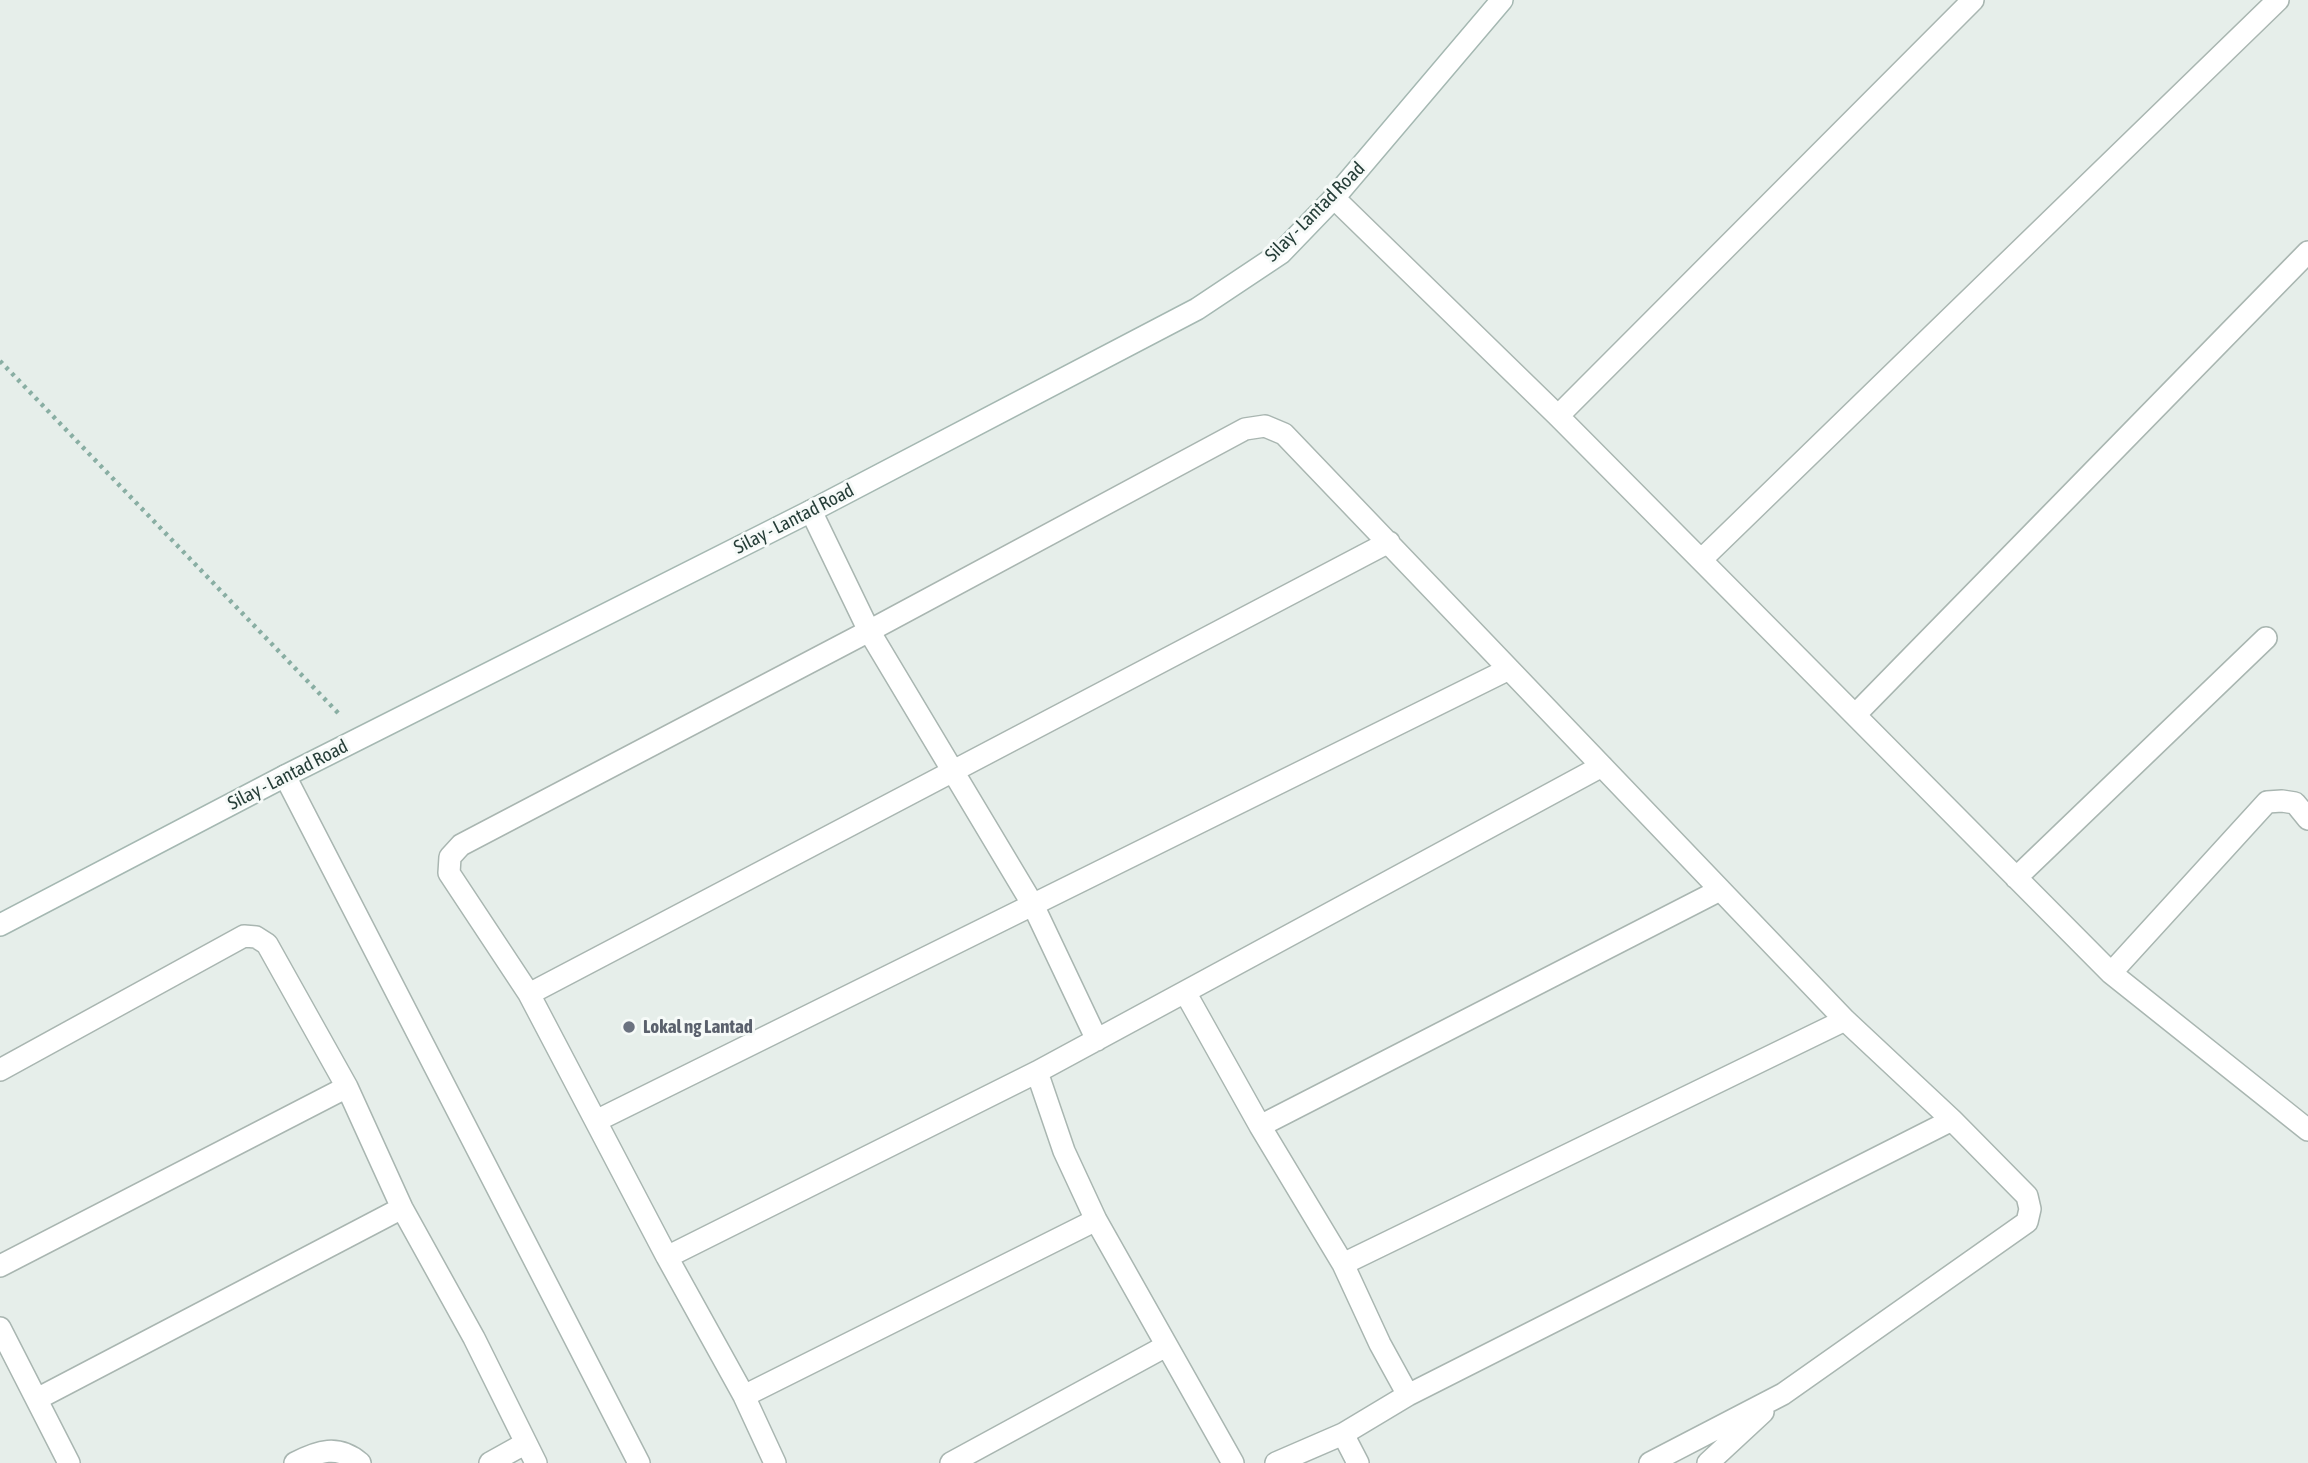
<!DOCTYPE html>
<style>
body{margin:0}
canvas{display:block;background:#e6eeea}
</style>
<canvas width="2308" height="1463"></canvas>
<script>
const c = document.querySelector('canvas').getContext('2d');
c.lineJoin = 'round';
function trace(path, color, width, dash) {
  c.strokeStyle = color;
  c.lineWidth = width;
  c.lineCap = dash ? 'butt' : 'round';
  c.setLineDash(dash || []);
  c.stroke(path);
}
function label(font, color, halo, rows, align = 'center') {
  c.font = font + ' "Asap Condensed",sans-serif';
  c.lineWidth = 6;
  c.setLineDash([]);
  c.textBaseline = 'middle';
  c.strokeStyle = halo;
  c.fillStyle = color;
  for (const [text, x, y, turn = 0] of rows) {
    c.save();
    c.translate(x, y);
    c.rotate((+turn || 0) * Math.PI / 180);
    c.textAlign = isNaN(turn) ? turn : align;
    if (halo) c.strokeText(text, 0, 0);
    c.fillText(text, 0, 0);
    c.restore();
  }
}
const path = new Path2D(`
 M 0,361 L 341,716`);
const street = new Path2D(`
 M 1334,198 L 1558,416 L 2111,973 L 2308,1130
 M 1558,416 L 1973,0
 M 811,511 L 869,631 L 1033,905 L 1097,1040
 M 1701,560 L 2278,0
 M 1855,715 L 2308,252
 M 285,776 L 639,1463
 M 2016,878 L 2266,638
 M 2111,973 L 2267,802 L 2282,801 L 2295,803 L 2308,819
 M 1185,992 L 1260,1126 L 1343,1264 L 1380,1344 L 1408,1395
 M 529,994 L 1389,542
 M 0,1070 L 244,936 L 256,937 L 267,944 L 347,1087 L 402,1208 L 474,1338 L 536,1463
 M 1037,1072 L 1064,1151 L 1096,1220 L 1233,1463
 M 596,1121 L 1509,669
 M 1260,1126 L 1720,890
 M 667,1257 L 1037,1072 L 1602,766
 M 1343,1264 L 1845,1020
 M 0,1266 L 347,1087
 M 0,1328 L 69,1463
 M 744,1396 L 1096,1220
 M 37,1399 L 402,1208
 M 1343,1434 L 1358,1463
 M 295,1463 C 318,1451 338,1444 360,1463
 M 490,1463 L 526,1443
 M 775,1463 L 744,1396 L 667,1257 L 529,994 L 449,873 L 450,857 L 461,845 L 869,631 L 1245,429 L 1265,426 L 1284,434 L 1845,1020 L 1952,1120 L 2027,1196 L 2030,1209 L 2027,1222 L 1783,1394 L 1650,1463
 M 951,1463 L 1166,1346
 M 1276,1463 L 1343,1434 L 1408,1395 L 1952,1120
 M 1708,1463 L 1763,1412`);
const secondary = new Path2D(`
 M 0,925 L 285,776 L 811,511 L 1197,309 L 1281,253 L 1334,198 L 1502,0`);
const markers = [
 [629,1027,7,"#6b7280"]
];
const streetNames = [
 ["Silay - Lantad Road",1315,212,-45],
 ["Silay - Lantad Road",794,519,-27],
 ["Silay - Lantad Road",288,775,-27]
];
const worshipNames = [
 ["Lokal ng Lantad",643,1027]
];
trace(street, '#a9b6b1', 24);
trace(secondary, '#a5b8b2', 24);
trace(path, '#89aea3', 4.5, [3.5, 5]);
trace(street, '#fff', 21);
trace(secondary, '#fff', 21);
for (const [x, y, r, color] of markers) {
  const dot = new Path2D();
  dot.arc(x, y, r, 0, 2 * Math.PI);
  c.fillStyle = color;
  c.fill(dot);
  trace(dot, '#f6faf8', 2.5);
}
label('19px', '#263e38', '#f6faf8', streetNames);
label('bold 19px', '#5b616d', '#f6faf8', worshipNames, 'left');
</script>
